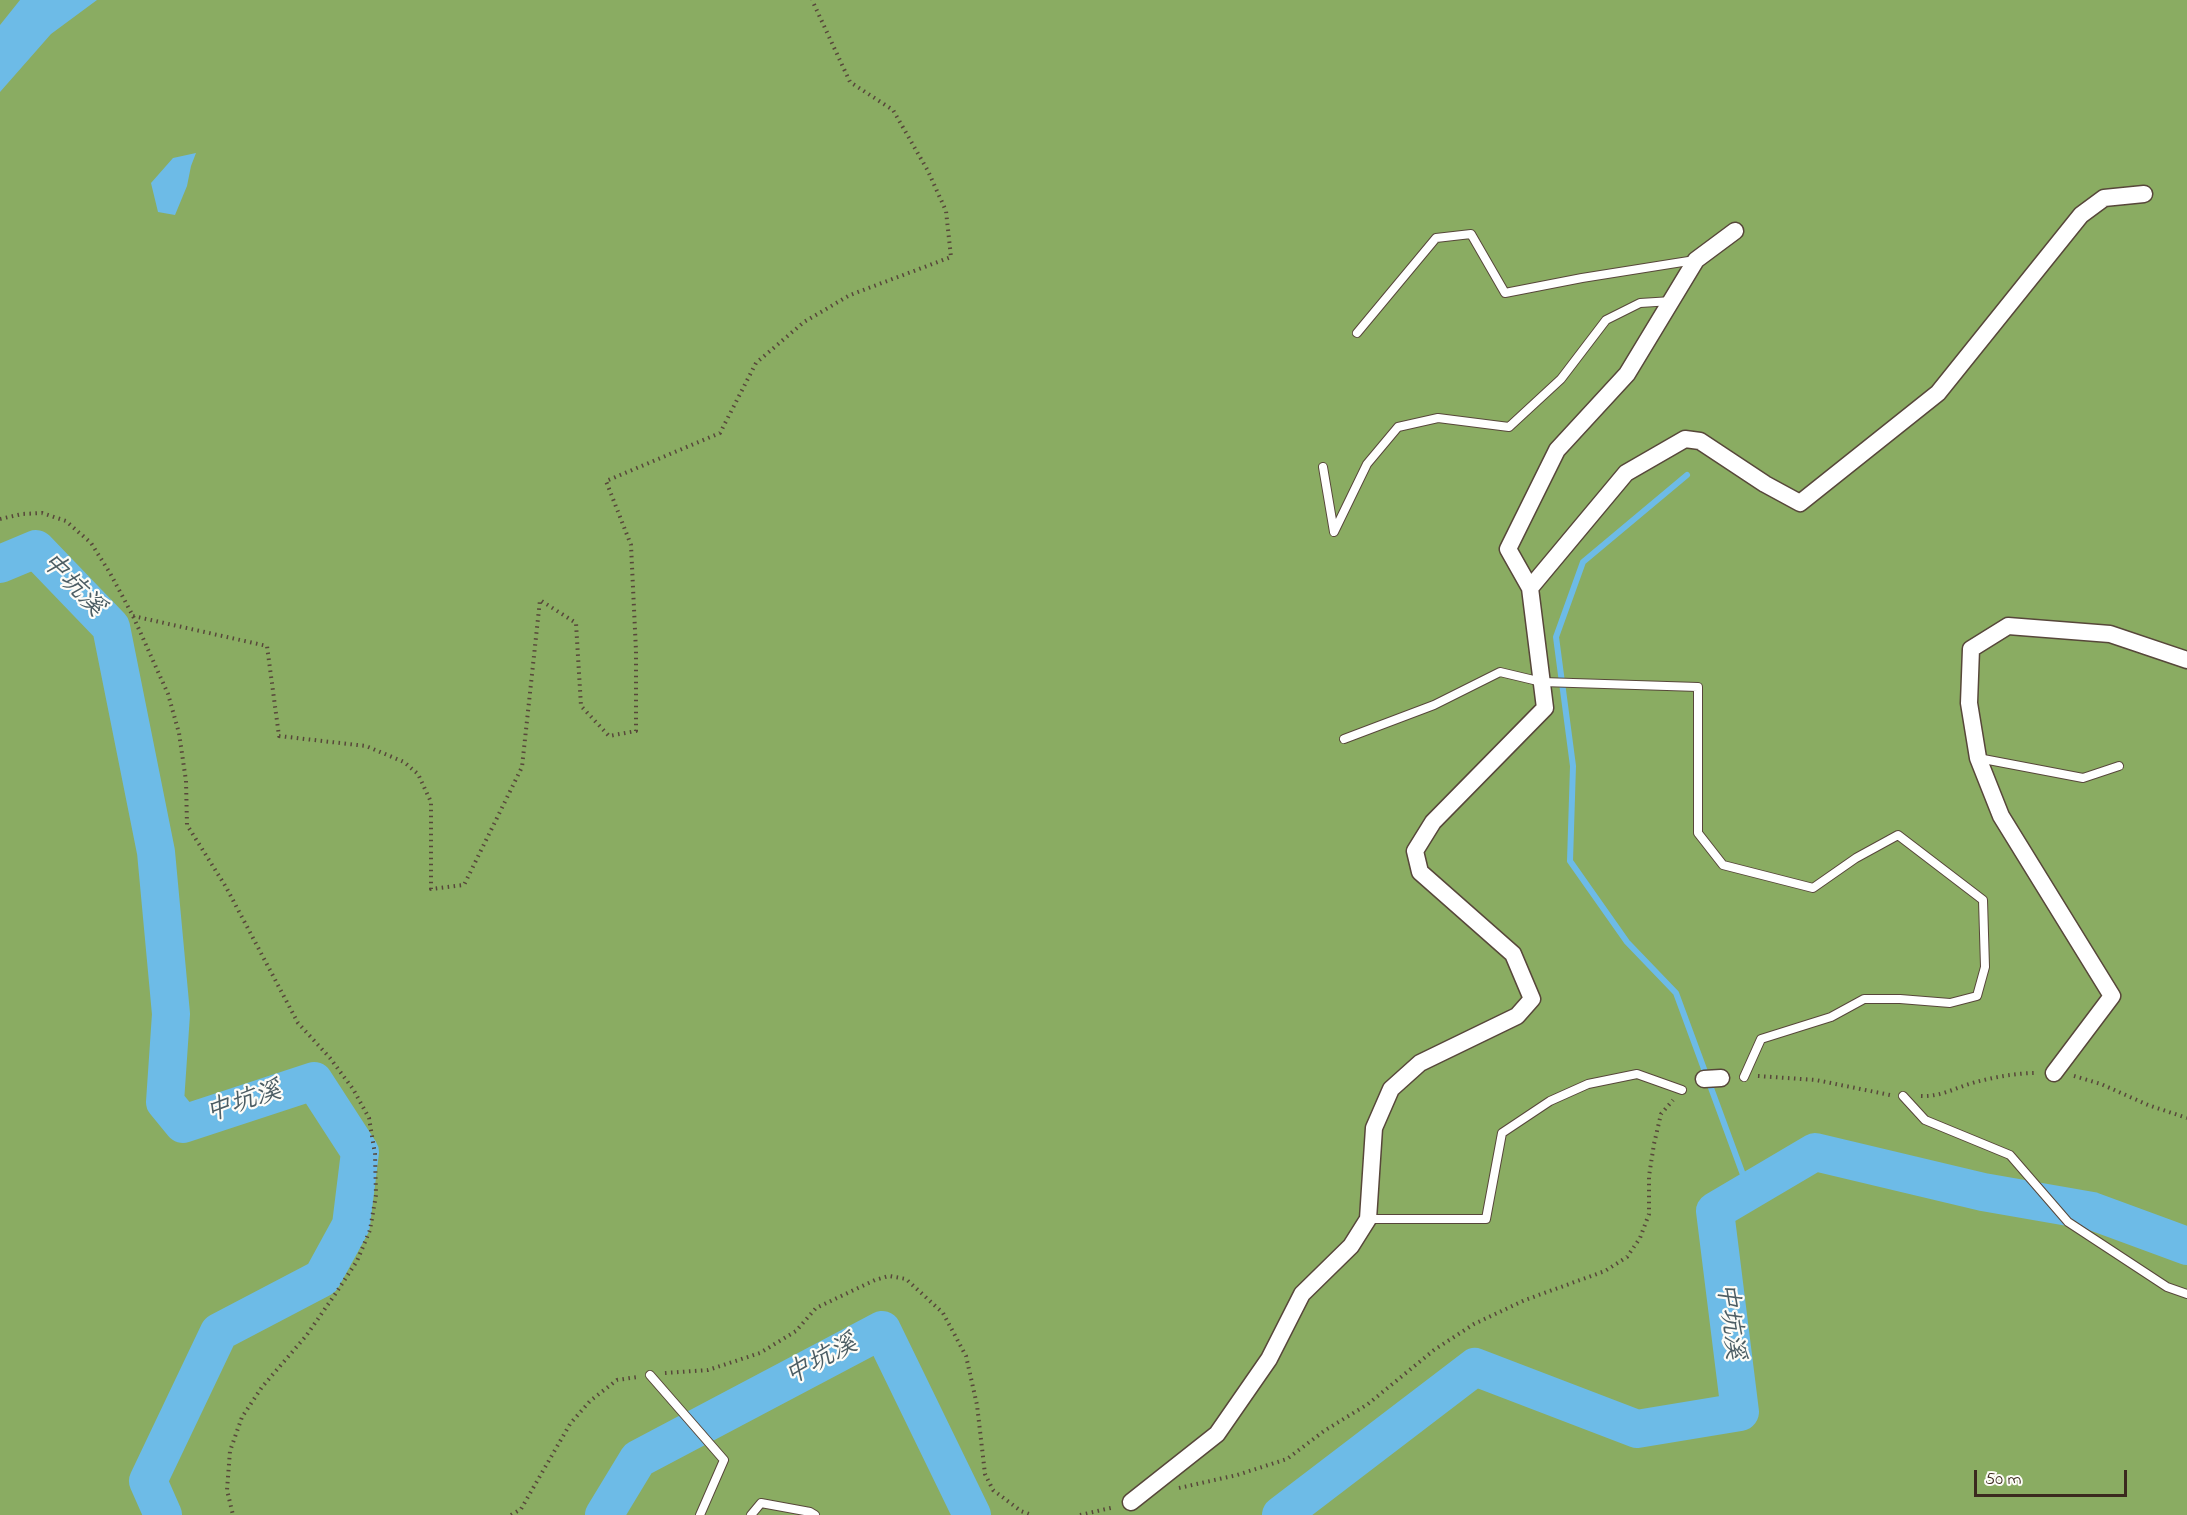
<!DOCTYPE html>
<meta charset="utf-8">
<style>
body{margin:0}
#map{position:relative;width:2187px;height:1515px;overflow:hidden;background:#f6ecd9;font-family:"Indie Flower",sans-serif}
canvas{display:block}
.scale{position:absolute;left:1974px;top:1470px;width:153px;height:27px;box-sizing:border-box;border:3px solid #3b2a1e;border-top:0;padding-left:8px;font-size:18px;line-height:21px;white-space:nowrap;color:#3b2a1e;-webkit-text-stroke:4px #fdfcf7;paint-order:stroke}
</style>
<div id="map">
<canvas width="2187" height="1515"></canvas>
<div class="scale">50 m</div>
</div>
<script>
const c = document.querySelector('canvas').getContext('2d');
c.lineJoin = 'round';
function paint(path, color) {
  c.fillStyle = color;
  c.fill(path, 'evenodd');
}
function trace(path, color, width, dash) {
  c.strokeStyle = color;
  c.lineWidth = width;
  c.lineCap = dash ? 'butt' : 'round';
  c.setLineDash(dash || []);
  c.stroke(path);
}
function label(font, color, halo, rows, align = 'center') {
  c.font = font + ' "Indie Flower","LXGW WenKai TC",sans-serif';
  c.lineWidth = 4.5;
  c.setLineDash([]);
  c.textBaseline = 'middle';
  c.strokeStyle = halo;
  c.fillStyle = color;
  for (const [text, x, y, turn = 0] of rows) {
    c.save();
    c.translate(x, y);
    c.rotate((+turn || 0) * Math.PI / 180);
    c.textAlign = isNaN(turn) ? turn : align;
    if (halo) c.strokeText(text, 0, 0);
    c.fillText(text, 0, 0);
    c.restore();
  }
}
const forest = new Path2D(`
 M 0,0 L 2187,0 L 2187,1515 L 0,1515 Z`);
const water = new Path2D(`
 M 20,0 L 97,0 L 51,34 L 0,92 L 0,25 Z
 M 196,153 L 191,166 L 187,186 L 175,215 L 158,212 L 151,183 L 173,158 Z`);
const stream = new Path2D(`
 M 1687,475 L 1583,562 L 1556,637 L 1573,766 L 1570,861 L 1627,942 L 1676,993 L 1749,1191`);
const river = new Path2D(`
 M 0,564 L 36,549 L 111,627 L 156,852 L 171,1014 L 165,1102 L 183,1124 L 314,1081 L 360,1152 L 351,1225 L 322,1278 L 219,1332 L 148,1481 L 163,1515
 M 604,1515 L 638,1459 L 882,1330 L 972,1515
 M 1281,1515 L 1475,1367 L 1637,1429 L 1740,1412 L 1715,1211 L 1815,1152 L 1983,1192 L 2092,1211 L 2187,1246`);
const path = new Path2D(`
 M 0,519 L 22,514 L 42,513 L 66,521 L 91,543 L 110,573 L 133,616 L 168,694 L 179,733 L 186,781 L 187,825 L 226,887 L 298,1023 L 330,1058 L 353,1089 L 369,1118 L 375,1154 L 376,1195 L 370,1230 L 357,1261 L 336,1293 L 306,1336 L 262,1387 L 242,1417 L 230,1451 L 227,1490 L 233,1515
 M 133,616 L 267,646 L 279,736 L 366,746 L 404,762 L 418,774 L 431,802 L 431,889 L 464,885 L 522,767 L 540,600 L 576,623 L 581,706 L 609,736 L 636,731 L 636,651 L 631,545 L 606,481 L 720,433 L 756,363 L 804,322 L 850,295 L 951,257 L 946,211 L 928,171 L 893,110 L 850,82 L 812,0
 M 1758,1076 L 1816,1080 L 1890,1095
 M 2074,1076 L 2101,1084 L 2148,1105 L 2187,1118
 M 1921,1096 C 1941,1097 1957,1087 1976,1082 C 1995,1077 2017,1073 2037,1073
 M 665,1373 L 708,1370 L 760,1353 L 796,1331 L 816,1308 L 875,1280 L 889,1276 L 906,1279 L 943,1313 L 966,1356 L 977,1405 L 985,1474 L 993,1490 L 1021,1511 L 1032,1515
 M 1179,1488 L 1237,1475 L 1287,1459 L 1324,1431 L 1368,1404 L 1434,1350 L 1474,1324 L 1525,1300 L 1605,1271 L 1627,1257 L 1640,1238 L 1649,1214 L 1649,1176 L 1654,1144 L 1661,1114 L 1673,1100
 M 511,1515 L 521,1509 L 570,1424 L 590,1401 L 617,1380 L 637,1377
 M 1080,1515 L 1115,1507`);
const service = new Path2D(`
 M 1357,333 L 1436,238 L 1471,234 L 1505,293 L 1582,278 L 1695,260
 M 1323,467 L 1334,532 L 1367,464 L 1398,427 L 1438,418 L 1509,427 L 1561,379 L 1606,320 L 1640,303 L 1672,301
 M 1344,739 L 1434,705 L 1500,672 L 1542,682 L 1698,687 L 1698,833 L 1723,865 L 1813,888 L 1856,858 L 1898,835 L 1983,900 L 1985,967 L 1977,996 L 1950,1003 L 1900,999 L 1864,999 L 1831,1017 L 1761,1039 L 1744,1077
 M 1978,758 L 2083,778 L 2119,766
 M 1903,1096 L 1925,1120 L 2010,1155 L 2068,1222 L 2167,1287 L 2187,1294
 M 1368,1219 L 1486,1219 L 1502,1133 L 1550,1101 L 1588,1084 L 1637,1074 L 1682,1090
 M 650,1375 L 724,1460 L 700,1515
 M 751,1515 L 761,1503 L 810,1512 L 815,1515`);
const minor = new Path2D(`
 M 1530,588 L 1626,473 L 1685,439 L 1700,441 L 1765,484 L 1800,503 L 1938,393 L 2081,215 L 2104,198 L 2144,194
 M 2054,1073 L 2112,996 L 2001,816 L 1978,758 L 1969,703 L 1971,649 L 2008,626 L 2110,634 L 2187,660
 M 1704,1079 L 1721,1078
 M 1131,1502 L 1217,1434 L 1269,1359 L 1302,1294 L 1351,1246 L 1368,1219 L 1374,1128 L 1391,1089 L 1420,1063 L 1517,1016 L 1532,999 L 1513,954 L 1420,872 L 1415,851 L 1433,822 L 1545,708 L 1530,588 L 1508,549 L 1557,450 L 1627,374 L 1696,260 L 1735,231`);
const waterNames = [
 ["中坑溪",71,586,46],
 ["中坑溪",244,1104,-18],
 ["中坑溪",1728,1321,83],
 ["中坑溪",822,1362,-28]
];
paint(forest, '#8aac62');
paint(water, '#6dbbe7');
trace(stream, '#6dbbe7', 6);
trace(river, '#6dbbe7', 38);
trace(service, '#57473a', 10);
trace(minor, '#57473a', 19);
trace(path, '#57473a', 4, [1.5, 4.5]);
trace(service, '#fff', 8);
trace(minor, '#fff', 16);
label('italic 26px', '#4c5d64', '#fdfcf7', waterNames);
</script>
